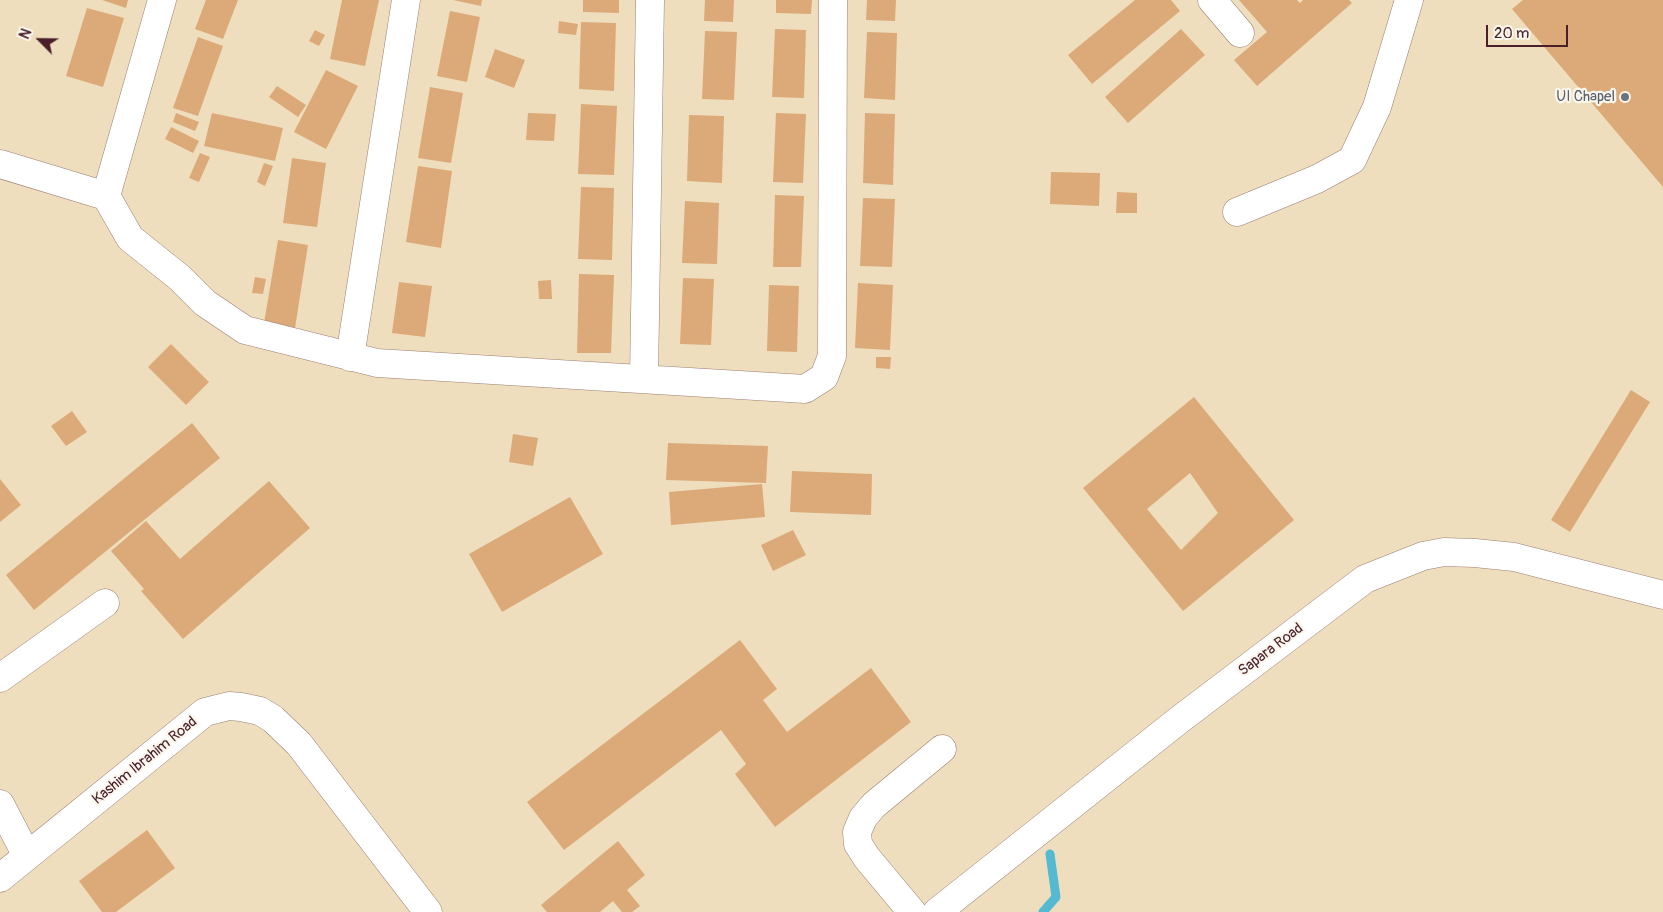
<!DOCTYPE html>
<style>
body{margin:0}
#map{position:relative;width:1663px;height:912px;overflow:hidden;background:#eedebd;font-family:Pangolin,sans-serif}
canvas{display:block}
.north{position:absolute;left:15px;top:15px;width:50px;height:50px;-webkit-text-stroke:4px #fbf7ec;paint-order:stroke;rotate:293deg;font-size:14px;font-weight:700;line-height:20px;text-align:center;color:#4a1f2b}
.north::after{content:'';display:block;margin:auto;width:18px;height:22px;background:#4a1f2b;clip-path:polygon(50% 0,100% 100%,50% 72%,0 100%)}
.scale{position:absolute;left:1486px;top:25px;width:82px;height:22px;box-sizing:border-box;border:2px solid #4a1f2b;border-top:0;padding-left:6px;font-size:15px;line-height:18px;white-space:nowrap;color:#4a1f2b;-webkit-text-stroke:4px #fbf7ec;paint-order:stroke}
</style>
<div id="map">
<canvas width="1663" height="912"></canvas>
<div class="north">N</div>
<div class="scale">20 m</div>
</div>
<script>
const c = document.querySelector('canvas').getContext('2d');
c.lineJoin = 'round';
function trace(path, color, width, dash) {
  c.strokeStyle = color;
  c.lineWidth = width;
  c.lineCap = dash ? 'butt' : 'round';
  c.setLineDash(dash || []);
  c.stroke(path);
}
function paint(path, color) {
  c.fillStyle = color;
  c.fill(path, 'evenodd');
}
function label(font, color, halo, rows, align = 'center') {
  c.font = font + ' Pangolin,sans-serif';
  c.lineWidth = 4.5;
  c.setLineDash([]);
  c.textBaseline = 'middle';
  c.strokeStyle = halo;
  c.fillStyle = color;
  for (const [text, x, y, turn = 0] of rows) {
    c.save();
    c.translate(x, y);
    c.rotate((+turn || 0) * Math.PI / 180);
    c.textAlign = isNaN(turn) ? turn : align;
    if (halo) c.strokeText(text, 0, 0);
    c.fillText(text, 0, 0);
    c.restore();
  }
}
const stream = new Path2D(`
 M 1043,912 L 1056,897 L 1050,854`);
const building = new Path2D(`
 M 102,0 L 128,0 L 126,8 Z
 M 206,0 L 238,0 L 223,39 L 195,29 Z
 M 342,0 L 379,0 L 365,66 L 330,59 Z
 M 453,0 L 482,0 L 481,6 Z
 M 583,0 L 619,0 L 619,13 L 583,12 Z
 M 705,0 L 734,0 L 733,22 L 704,21 Z
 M 776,0 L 812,0 L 811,14 L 776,13 Z
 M 867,0 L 896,0 L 895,21 L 866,20 Z
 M 1135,0 L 1171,0 L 1180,11 L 1092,84 L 1068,55 Z
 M 1239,0 L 1297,0 L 1300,3 L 1303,0 L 1349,0 L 1352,3 L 1257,86 L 1234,60 L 1267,32 Z
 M 1523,0 L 1663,0 L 1663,187 L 1512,9 Z
 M 87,8 L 124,18 L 103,87 L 66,76 Z
 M 450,11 L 480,17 L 467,82 L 437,76 Z
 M 559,21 L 578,24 L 576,35 L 558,33 Z
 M 581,22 L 616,23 L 614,91 L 579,89 Z
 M 775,29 L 806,30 L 804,98 L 772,97 Z
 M 1181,29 L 1205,55 L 1128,123 L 1105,97 Z
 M 315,30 L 325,35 L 319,46 L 309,41 Z
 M 705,31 L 737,32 L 734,100 L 702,99 Z
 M 867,32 L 897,33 L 895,100 L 864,98 Z
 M 198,37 L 223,46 L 198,116 L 173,108 Z
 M 495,49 L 525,60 L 514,88 L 485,77 Z
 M 326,70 L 358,86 L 326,149 L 294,132 Z
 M 277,86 L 306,105 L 298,117 L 269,97 Z
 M 430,87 L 463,93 L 451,163 L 418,158 Z
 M 581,104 L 617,106 L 614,175 L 578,174 Z
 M 176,113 L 199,122 L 195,131 L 173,122 Z
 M 212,113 L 283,128 L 275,161 L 204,146 Z
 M 528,113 L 556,114 L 554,141 L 526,140 Z
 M 776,113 L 806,114 L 803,183 L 773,182 Z
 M 865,113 L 895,114 L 893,185 L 863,183 Z
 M 689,115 L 724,116 L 722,183 L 687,181 Z
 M 171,127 L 199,141 L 193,153 L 165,139 Z
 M 200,153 L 210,157 L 199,182 L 189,178 Z
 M 292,158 L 326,163 L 317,227 L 283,223 Z
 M 264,163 L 273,166 L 265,186 L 257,182 Z
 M 418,166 L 452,171 L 441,248 L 406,242 Z
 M 1051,172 L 1100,173 L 1099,206 L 1050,204 Z
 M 581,187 L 614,188 L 612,260 L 578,259 Z
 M 1117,192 L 1137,193 L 1137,213 L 1116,213 Z
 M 775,195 L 804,196 L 801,267 L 773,267 Z
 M 863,198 L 895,199 L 892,267 L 860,266 Z
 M 685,201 L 719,203 L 717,264 L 682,263 Z
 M 278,240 L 308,245 L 295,328 L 264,323 Z
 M 579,274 L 614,275 L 611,353 L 577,353 Z
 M 255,277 L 266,279 L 263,294 L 252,293 Z
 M 683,278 L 714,279 L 711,345 L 680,344 Z
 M 551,280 L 552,299 L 539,299 L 538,281 Z
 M 399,282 L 432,286 L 425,337 L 392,333 Z
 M 858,283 L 893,285 L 890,350 L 855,348 Z
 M 769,285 L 799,286 L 797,352 L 767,351 Z
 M 171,344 L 209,382 L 186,405 L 148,367 Z
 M 876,357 L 891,357 L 890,369 L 876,368 Z
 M 1631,390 L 1650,402 L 1570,532 L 1551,520 Z
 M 1194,397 L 1294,520 L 1183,611 L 1083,488 ZM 1190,473 L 1218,513 L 1181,550 L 1147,509 Z
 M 72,411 L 87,432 L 66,446 L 51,426 Z
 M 192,423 L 220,458 L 34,610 L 6,575 Z
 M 513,434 L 538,438 L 533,466 L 509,462 Z
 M 668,443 L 768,446 L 766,483 L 666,480 Z
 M 792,471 L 872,474 L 871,515 L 790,512 Z
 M 0,479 L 21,505 L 0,522 Z
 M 269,481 L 310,528 L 183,639 L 141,591 L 144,589 L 111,551 L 146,521 L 180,559 Z
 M 762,484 L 765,517 L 671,525 L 669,492 Z
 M 570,497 L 603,554 L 502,612 L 469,554 Z
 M 793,530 L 806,555 L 773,571 L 761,545 Z
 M 740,640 L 777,689 L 763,700 L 787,732 L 871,668 L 911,722 L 775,827 L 735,774 L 746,764 L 721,730 L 564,850 L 527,802 Z
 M 147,830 L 175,868 L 116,912 L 102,912 L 79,881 Z
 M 618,841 L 645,875 L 627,890 L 640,906 L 632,912 L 622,912 L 613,901 L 600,912 L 547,912 L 541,905 Z`);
const minor = new Path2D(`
 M 1212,0 L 1240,33
 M 0,164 L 106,196 L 130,238 L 180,278 L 205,303 L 245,330 L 377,363 L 805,389 L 824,377 L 832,356 L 833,0
 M 106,196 L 162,0
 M 1237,212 L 1317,179 L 1352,160 L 1377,107 L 1409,0
 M 350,357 L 406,0
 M 644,379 L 650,0
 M 0,678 L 105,603
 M 0,804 L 27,856
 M 0,878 L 205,712 L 229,706 L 241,707 L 260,711 L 273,719 L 299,744 L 428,912
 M 912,912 L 867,858 L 858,844 L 857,832 L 863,818 L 874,805 L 942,749
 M 937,912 L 1179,720 L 1365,579 L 1423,556 L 1444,552 L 1475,553 L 1514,557 L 1663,595`);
const markers = [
 [1625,97,5,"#6b7280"]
];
const worshipNames = [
 ["UI Chapel",1615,97]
];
const streetNames = [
 ["Sapara Road",1271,650,-37],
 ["Kashim Ibrahim Road",145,761,-39]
];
trace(stream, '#53bad1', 9);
paint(building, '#dcaa78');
trace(minor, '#9c7e74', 29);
trace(minor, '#fff', 28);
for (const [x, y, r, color] of markers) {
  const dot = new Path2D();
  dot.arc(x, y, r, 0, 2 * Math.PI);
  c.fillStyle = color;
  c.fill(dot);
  trace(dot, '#fbf7ec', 2);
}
label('15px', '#5b616d', '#fbf7ec', worshipNames, 'right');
label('15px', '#4a1f2b', '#fbf7ec', streetNames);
</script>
